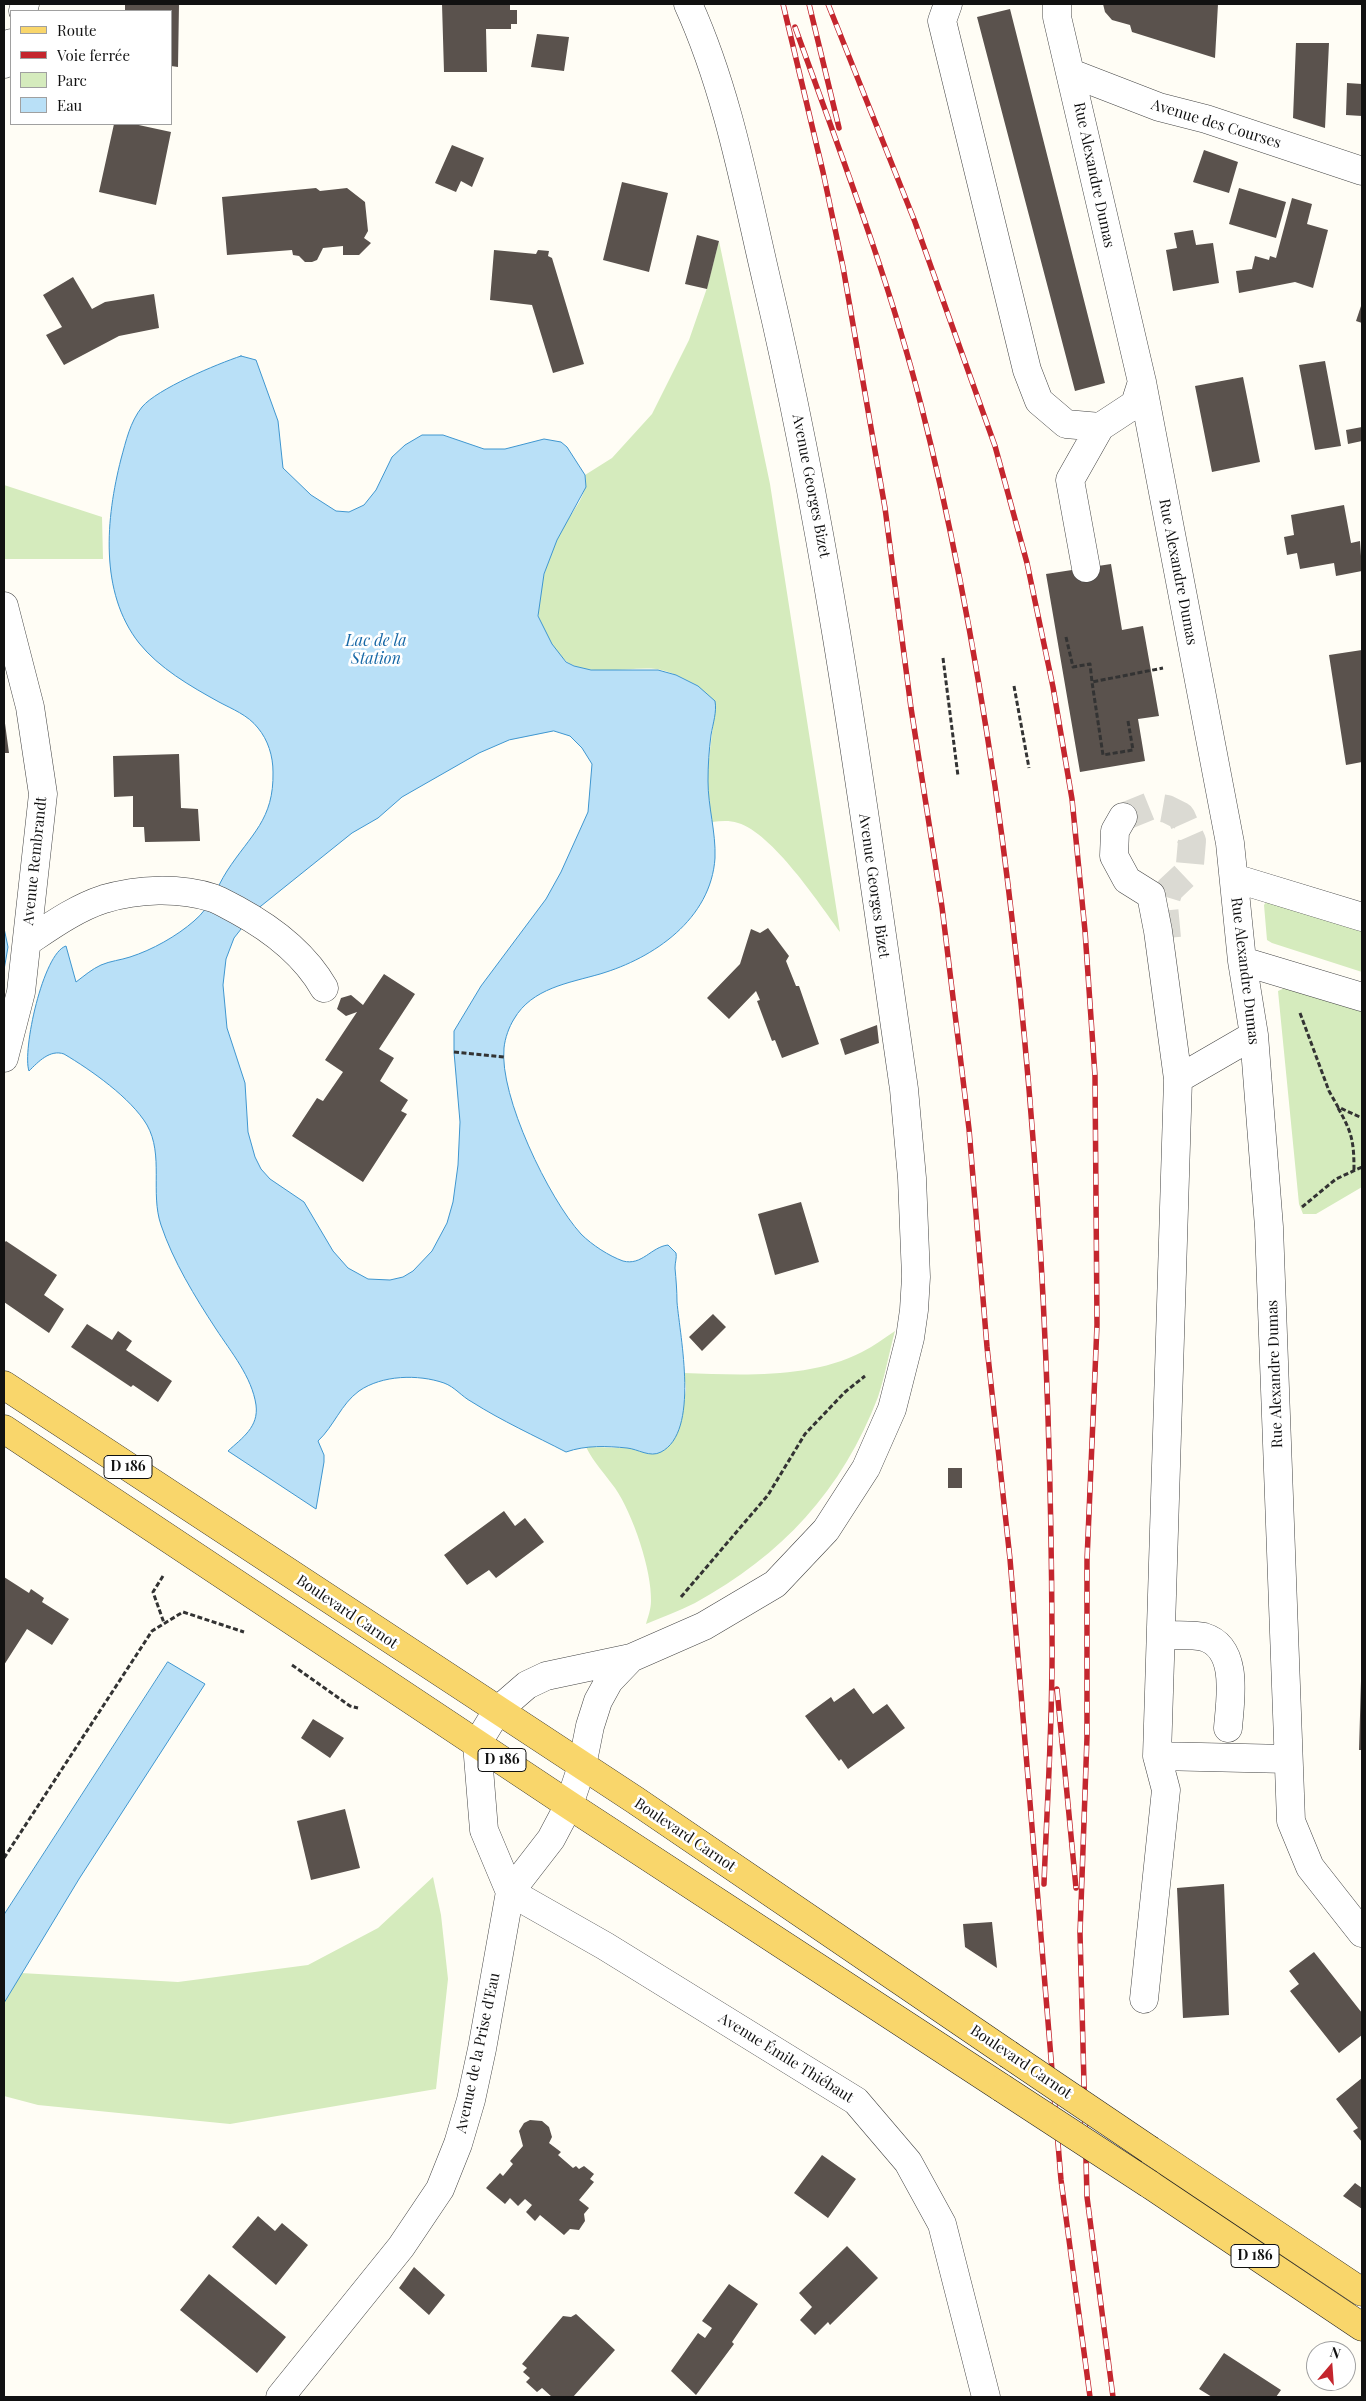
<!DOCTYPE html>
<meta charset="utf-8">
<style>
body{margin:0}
#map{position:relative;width:1366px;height:2401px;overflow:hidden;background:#fffdf5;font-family:"Playfair Display",serif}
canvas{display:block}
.frame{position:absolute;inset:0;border:5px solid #111;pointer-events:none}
.legend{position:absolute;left:10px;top:10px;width:162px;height:115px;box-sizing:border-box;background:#fff;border:1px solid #a0a0a0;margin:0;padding:6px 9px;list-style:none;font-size:15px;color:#111}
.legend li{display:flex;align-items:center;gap:10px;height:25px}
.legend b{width:25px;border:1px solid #a0a0a0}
.north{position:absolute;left:1306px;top:2341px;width:50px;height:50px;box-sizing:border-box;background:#fff;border:1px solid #a0a0a0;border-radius:50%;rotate:18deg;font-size:14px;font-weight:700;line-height:20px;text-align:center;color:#111}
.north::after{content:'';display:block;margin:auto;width:18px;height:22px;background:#c4262e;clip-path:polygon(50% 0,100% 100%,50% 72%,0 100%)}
</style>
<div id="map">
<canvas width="1366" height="2401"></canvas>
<div class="frame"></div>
<ul class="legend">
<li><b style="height:6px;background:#f9d66b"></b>Route</li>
<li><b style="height:6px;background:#c4262e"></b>Voie ferrée</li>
<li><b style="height:14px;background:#d5ebbd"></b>Parc</li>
<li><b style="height:14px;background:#b9e0f7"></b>Eau</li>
</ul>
<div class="north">N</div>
</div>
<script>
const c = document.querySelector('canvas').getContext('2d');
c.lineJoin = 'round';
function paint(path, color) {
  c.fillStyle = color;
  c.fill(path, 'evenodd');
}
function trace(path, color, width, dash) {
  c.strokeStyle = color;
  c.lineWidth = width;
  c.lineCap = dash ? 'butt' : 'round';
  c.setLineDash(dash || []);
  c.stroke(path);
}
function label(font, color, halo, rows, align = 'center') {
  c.font = font + ' "Playfair Display",serif';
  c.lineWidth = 5;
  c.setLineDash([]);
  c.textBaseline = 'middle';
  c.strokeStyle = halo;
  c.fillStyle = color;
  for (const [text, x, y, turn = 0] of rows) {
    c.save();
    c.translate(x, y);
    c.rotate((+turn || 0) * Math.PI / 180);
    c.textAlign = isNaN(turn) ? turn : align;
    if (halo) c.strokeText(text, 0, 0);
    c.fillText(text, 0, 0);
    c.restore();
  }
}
const green = new Path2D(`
 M 719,241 L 770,484 L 840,932 C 819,903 772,833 738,823 C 729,820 721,821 712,822 L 708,802 L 708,768 L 713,725 L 698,686 C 684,679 671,671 656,669 C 628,666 580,680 561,656 C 552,646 542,630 539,617 C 534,596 553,544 564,526 C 573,510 589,494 585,475 L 612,458 L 652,414 L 689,340 L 707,288 Z
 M 4,485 L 102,517 L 103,559 L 4,559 Z
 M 1267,901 L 1362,928 L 1362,972 L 1272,943 L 1267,940 L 1264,905 Z
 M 1289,986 L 1362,1003 L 1362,1187 L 1316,1214 L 1303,1214 L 1299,1204 L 1278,991 Z
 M 895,1331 C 889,1353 885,1376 878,1397 C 842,1491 782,1555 695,1603 C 679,1611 662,1617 646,1624 C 648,1617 651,1609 651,1601 C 652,1571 633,1514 615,1488 C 605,1474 594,1463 586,1447 L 630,1448 L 646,1453 L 681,1419 L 686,1389 L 684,1373 C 741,1375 810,1379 862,1352 C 874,1346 884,1338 895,1331 Z
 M 433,1877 L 441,1915 L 448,1979 L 436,2089 L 230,2124 L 38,2105 L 4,2096 L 4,2003 L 21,1973 L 178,1982 L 308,1965 L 378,1928 Z`);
const water = new Path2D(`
 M 241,356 L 256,360 L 278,421 L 283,468 L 311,495 L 336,511 L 349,512 L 364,505 L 376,490 L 392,457 L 405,445 L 422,435 L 443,435 L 484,449 L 505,449 L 544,439 L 561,442 L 567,447 L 585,475 L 586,487 L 557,540 L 544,574 L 538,616 L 552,644 L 566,662 L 574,666 L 591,670 L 658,670 L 676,675 L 698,686 L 715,701 C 717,712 713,723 711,735 C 709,750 708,765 708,781 C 708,807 716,832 715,858 C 711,919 654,958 600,974 C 569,983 532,988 514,1019 C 509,1027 505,1038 504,1048 C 499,1096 549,1199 581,1234 C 592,1245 609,1256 623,1261 C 642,1266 651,1247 668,1245 L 676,1253 C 677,1258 675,1262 675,1268 C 676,1279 677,1291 677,1302 C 680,1337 700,1432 661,1452 C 650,1458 638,1449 627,1448 C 607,1446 586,1445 566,1452 C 535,1436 502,1421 472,1402 C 461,1396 455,1387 444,1383 C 418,1374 382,1375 359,1391 C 341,1404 334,1426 318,1441 L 324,1455 L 324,1462 L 316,1509 L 228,1451 C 242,1438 259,1427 256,1405 C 252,1377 231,1352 216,1329 C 195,1297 173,1261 161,1225 C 150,1193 164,1155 147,1125 C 131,1098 91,1070 64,1054 C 50,1049 38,1062 29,1071 C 22,1051 43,953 66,946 L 76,982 C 84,976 92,969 101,965 C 110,961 121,960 130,957 C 152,950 177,936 194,921 C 211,907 216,888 227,871 C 251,834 274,820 273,772 C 273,756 268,740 258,728 C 248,715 232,709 219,702 C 190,686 159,668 139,643 C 99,592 106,518 121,459 C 126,441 130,422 142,407 C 157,389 217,364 241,356 ZM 554,731 L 570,736 L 582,748 L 592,764 L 588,812 L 561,872 L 546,899 L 481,986 L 454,1031 L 454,1052 L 460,1122 L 458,1165 L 453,1202 L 447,1223 L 432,1251 L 413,1271 L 403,1277 L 390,1280 L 368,1279 L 348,1268 L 333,1251 L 304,1202 L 270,1179 L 261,1169 L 255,1157 L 248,1132 L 245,1083 L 227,1028 L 223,985 L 226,959 L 234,938 L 256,910 L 352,833 L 378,818 L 402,797 L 479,753 L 509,740 Z
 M 4,928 L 8,947 L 4,970 Z
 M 168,1662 L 205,1684 L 79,1879 L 4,2003 L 4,1915 Z`);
const building = new Path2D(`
 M 125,4 L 179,4 L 178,67 L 171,66 L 171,11 L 125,11 Z
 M 442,4 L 510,4 L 510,10 L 517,10 L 517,24 L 511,24 L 511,29 L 486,29 L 487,72 L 444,72 Z
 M 1103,4 L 1218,4 L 1215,58 L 1132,32 L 1130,25 L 1112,20 L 1105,12 Z
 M 1010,9 L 1105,383 L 1075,391 L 977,17 Z
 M 537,34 L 569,37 L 564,71 L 531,67 Z
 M 1296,43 L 1329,43 L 1325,128 L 1293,118 Z
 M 1347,83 L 1362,84 L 1362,116 L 1346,115 Z
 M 114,124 L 134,124 L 171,132 L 156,205 L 99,192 Z
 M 452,145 L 484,158 L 472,187 L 461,181 L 456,192 L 435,183 Z
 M 1204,150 L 1238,162 L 1229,193 L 1193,182 Z
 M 622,182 L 668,193 L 649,272 L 603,260 Z
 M 316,188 L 320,191 L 347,188 L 365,202 L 368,231 L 364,238 L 371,243 L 359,255 L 343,255 L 343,246 L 323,248 L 317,260 L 312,262 L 305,262 L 299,256 L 293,255 L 292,250 L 227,255 L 222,197 Z
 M 1239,188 L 1286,202 L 1276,238 L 1229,224 Z
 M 1292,198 L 1312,204 L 1307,224 L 1328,230 L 1313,288 L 1295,282 L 1239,293 L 1236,271 L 1252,269 L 1255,256 L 1269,260 L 1270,256 L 1276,258 Z
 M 1193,230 L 1196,245 L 1213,243 L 1219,283 L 1173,291 L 1166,250 L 1177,248 L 1174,233 Z
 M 697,235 L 719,241 L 707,289 L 685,284 Z
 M 494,250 L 536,254 L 538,250 L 549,251 L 548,256 L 552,258 L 584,364 L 553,373 L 532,305 L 490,300 Z
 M 73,277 L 92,309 L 105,302 L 154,294 L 159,328 L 119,336 L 64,365 L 46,335 L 62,327 L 43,295 Z
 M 1362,303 L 1362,323 L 1356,321 Z
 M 1325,361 L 1341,446 L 1315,450 L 1299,365 Z
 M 1243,377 L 1260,462 L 1212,472 L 1195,386 Z
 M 1362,427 L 1362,441 L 1348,444 L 1346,430 Z
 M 1344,505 L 1351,543 L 1360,541 L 1362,571 L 1336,576 L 1334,563 L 1300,569 L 1297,553 L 1287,555 L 1284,537 L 1294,535 L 1291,515 Z
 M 1111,564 L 1122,630 L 1143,626 L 1159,716 L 1138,719 L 1145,761 L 1080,772 L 1046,574 Z
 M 1362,650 L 1362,762 L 1346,765 L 1329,655 Z
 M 4,716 L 9,753 L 4,753 Z
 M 179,754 L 181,808 L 198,809 L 200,841 L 145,842 L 144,827 L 133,827 L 133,796 L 114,797 L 113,756 Z
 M 768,928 L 789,956 L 786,961 L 796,986 L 799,986 L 819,1044 L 782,1058 L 775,1040 L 772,1041 L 757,1001 L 760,1000 L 756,991 L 729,1019 L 707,998 L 740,964 L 751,929 L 760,933 Z
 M 384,974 L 415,994 L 379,1049 L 394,1058 L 380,1081 L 408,1100 L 401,1111 L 407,1114 L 363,1182 L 292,1136 L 317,1098 L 323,1101 L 343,1072 L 325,1060 L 357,1012 L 346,1016 L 337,1009 L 341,998 L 351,995 L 363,1005 Z
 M 877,1025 L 879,1043 L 845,1055 L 840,1039 Z
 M 801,1202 L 819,1262 L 775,1275 L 758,1214 Z
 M 6,1241 L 57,1275 L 44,1295 L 64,1309 L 49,1333 L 4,1302 L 4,1243 Z
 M 713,1314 L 726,1327 L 702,1351 L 689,1337 Z
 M 87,1324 L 112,1340 L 118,1331 L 132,1341 L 126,1350 L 172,1381 L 158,1402 L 133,1385 L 131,1387 L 71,1347 Z
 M 948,1468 L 962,1468 L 962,1488 L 948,1488 Z
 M 504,1511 L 515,1526 L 525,1518 L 544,1542 L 496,1578 L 489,1570 L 467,1585 L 444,1555 Z
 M 4,1577 L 29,1593 L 31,1589 L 44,1598 L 42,1602 L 69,1619 L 52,1645 L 27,1629 L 4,1665 Z
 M 1361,1681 L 1362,1681 L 1362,1750 L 1359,1750 Z
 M 854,1688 L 873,1714 L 887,1704 L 905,1728 L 848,1769 L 841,1759 L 839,1761 L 805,1716 L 831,1697 L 834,1702 Z
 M 313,1719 L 344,1738 L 330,1758 L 301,1738 Z
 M 345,1809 L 360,1868 L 311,1880 L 297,1821 Z
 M 1224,1884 L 1229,2015 L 1183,2018 L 1177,1888 Z
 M 992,1922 L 997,1968 L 965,1947 L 963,1924 Z
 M 1314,1952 L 1362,2013 L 1362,2035 L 1339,2053 L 1290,1991 L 1299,1984 L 1289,1971 Z
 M 1362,2078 L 1362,2142 L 1353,2131 L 1358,2128 L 1336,2099 Z
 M 530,2120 L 542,2121 L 549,2127 L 552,2137 L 549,2143 L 561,2152 L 558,2155 L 573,2168 L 576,2166 L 579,2169 L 584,2166 L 594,2174 L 590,2179 L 594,2182 L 579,2200 L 589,2208 L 584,2214 L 585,2221 L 579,2230 L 570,2229 L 564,2235 L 540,2215 L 535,2221 L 526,2212 L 532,2205 L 525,2199 L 518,2206 L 510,2198 L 505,2204 L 486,2188 L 500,2173 L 503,2176 L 513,2164 L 510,2161 L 523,2146 L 519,2131 L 524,2123 Z
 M 822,2155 L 856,2179 L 828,2218 L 794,2193 Z
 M 1355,2183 L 1362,2188 L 1362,2209 L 1343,2196 Z
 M 258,2216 L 275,2231 L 282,2223 L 308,2245 L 276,2285 L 232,2247 Z
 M 847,2246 L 878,2278 L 830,2325 L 828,2322 L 815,2335 L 800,2320 L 812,2307 L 799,2293 Z
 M 414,2267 L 445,2295 L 429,2315 L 399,2288 Z
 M 209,2274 L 286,2337 L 257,2373 L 180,2310 Z
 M 729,2284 L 758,2304 L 732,2342 L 734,2344 L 696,2395 L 671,2371 L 698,2333 L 705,2338 L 712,2328 L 702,2321 Z
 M 576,2314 L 615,2350 L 573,2397 L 552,2397 L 542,2388 L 537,2392 L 526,2382 L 530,2378 L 523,2372 L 527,2368 L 522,2364 L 563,2316 L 571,2317 Z
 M 1224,2353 L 1281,2390 L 1276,2397 L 1212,2397 L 1199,2389 Z`);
const minorTunnel = new Path2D(`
 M 1123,817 L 1150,806 L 1167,809 L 1181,816 L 1192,841 L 1190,864 L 1186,874 L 1169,890 L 1164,906 L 1167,938`);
const path = new Path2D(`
 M 1066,637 L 1073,667 L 1090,664 L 1092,682
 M 943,658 L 958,776
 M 1014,686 L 1029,768
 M 1128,721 L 1133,750 L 1103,755 L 1092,682 L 1163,668
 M 1300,1013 L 1329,1091 L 1338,1107 L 1362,1118
 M 454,1052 L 504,1057
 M 1338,1108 C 1352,1132 1354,1142 1354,1170
 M 1302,1207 L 1336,1179 L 1362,1167
 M 163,1576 L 153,1592 L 164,1623
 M 681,1597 L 768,1495 L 805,1434 L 845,1392 L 865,1376
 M 292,1665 L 350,1706 L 358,1708
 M 4,1858 L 152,1631 L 183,1612 L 244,1632`);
const minor = new Path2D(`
 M 948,4 L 942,21 L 1027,370 L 1039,401 L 1066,424 L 1100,427
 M 1057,4 L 1057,17 L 1142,382 L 1230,843 L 1242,961 L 1254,1035 L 1269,1227 L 1291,1821 L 1310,1867 L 1362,1933
 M 23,11 L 25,4
 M 4,64 L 11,43
 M 1071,73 L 1159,107 L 1206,119 L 1362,171
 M 1086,568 L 1070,480 L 1100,427 L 1135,404 L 1142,382
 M 4,606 L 30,707 L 43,794 L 21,992 L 4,1058
 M 1123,817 L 1115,831 L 1114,856 L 1127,880 L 1151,895 L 1158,931 L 1178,1079 L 1157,1756 L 1166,1790 L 1144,1999
 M 1234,878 L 1362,917
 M 27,942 C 51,926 76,908 104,899 C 138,889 178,887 213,898 C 221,901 229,906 237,910 C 272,929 304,953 324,988
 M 1242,961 L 1362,997
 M 1178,1079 L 1254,1035
 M 1161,1635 C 1174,1636 1191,1634 1204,1637 C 1240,1648 1230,1701 1228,1728
 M 1157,1756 L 1288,1759
 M 510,1892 L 484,1830 L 477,1744 L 497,1711 L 527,1685 L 546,1676 L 631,1658 L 704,1626 L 775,1584 L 826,1530 L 866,1468 L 892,1409 L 910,1338 L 914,1310 L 916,1277 L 912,1178 L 904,1089 C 865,819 830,548 767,282 C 745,188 728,92 688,4
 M 510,1892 L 605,1946 L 856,2101 L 908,2162 L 942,2224 L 986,2397
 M 280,2397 L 401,2247 L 440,2189 L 458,2144 L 471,2100 L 482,2049 L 510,1892 L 551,1839 L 569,1805 L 582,1766 L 590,1726 L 598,1701 L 609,1681 L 631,1658`);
const major = new Path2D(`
 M 4,1385 L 635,1800 L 1008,2054
 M 4,1429 L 569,1805 L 1002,2088
 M 1150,2150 L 1362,2292
 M 1149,2184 L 1362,2327`);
const rail = new Path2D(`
 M 783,4 L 823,172 L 843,267 L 885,508 L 911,708 L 942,907 L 969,1129 L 987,1347 L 1010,1559 L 1061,2180 L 1090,2397
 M 809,4 L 839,128
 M 828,4 L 915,222 L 995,446 L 1027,563 L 1053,687 L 1072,799 L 1085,931 L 1095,1076 L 1096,1199 L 1097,1325 L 1087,1560 L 1087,1737 L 1080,1933 L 1087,2197 L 1113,2397
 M 795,27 C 840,152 888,276 921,405 C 953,530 976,658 995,786 C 1035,1068 1051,1353 1052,1637 C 1053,1719 1047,1802 1044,1884
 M 1057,1689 L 1076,1888`);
const majorBridge = new Path2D(`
 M 1008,2054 L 1150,2150
 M 1002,2088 L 1149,2184`);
const shields = [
 [128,1467,48],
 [502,1760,48],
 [1255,2256,48]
];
const shieldNames = [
 ["D 186",128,1467],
 ["D 186",502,1760],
 ["D 186",1255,2256]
];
const streetNames = [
 ["Avenue des Courses",1216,124,17],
 ["Rue Alexandre Dumas",1094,175,78],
 ["Avenue Georges Bizet",811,486,79],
 ["Rue Alexandre Dumas",1178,572,79],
 ["Avenue Rembrandt",35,861,-84],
 ["Avenue Georges Bizet",874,886,82],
 ["Rue Alexandre Dumas",1245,971,83],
 ["Rue Alexandre Dumas",1275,1374,-92],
 ["Boulevard Carnot",347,1612,34],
 ["Boulevard Carnot",685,1835,34],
 ["Avenue de la Prise d'Eau",478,2053,-78],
 ["Avenue Émile Thiébaut",786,2058,32],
 ["Boulevard Carnot",1021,2062,34]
];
const waterNames = [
 ["Lac de la",376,641],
 ["Station",376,659]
];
paint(green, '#d5ebbd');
paint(water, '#b9e0f7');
trace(water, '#3f96cf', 1);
paint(building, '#5a524d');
trace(minorTunnel, '#dbdad3', 28, [28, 14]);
trace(minor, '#444', 29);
trace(major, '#222', 29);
trace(path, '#333', 3, [5, 2.5]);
trace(minor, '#fff', 28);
trace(major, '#f9d66b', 28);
trace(rail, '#c4262e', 5.5);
trace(rail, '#fff', 4, [11]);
trace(majorBridge, '#222', 29, []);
trace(majorBridge, '#f9d66b', 28);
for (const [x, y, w] of shields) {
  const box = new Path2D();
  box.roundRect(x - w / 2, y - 11.5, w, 23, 4);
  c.fillStyle = '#fff';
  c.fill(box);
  trace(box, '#111', 1);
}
label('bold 14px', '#111', null, shieldNames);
label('15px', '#111', '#fff', streetNames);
label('italic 16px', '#1768a6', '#fff', waterNames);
</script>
